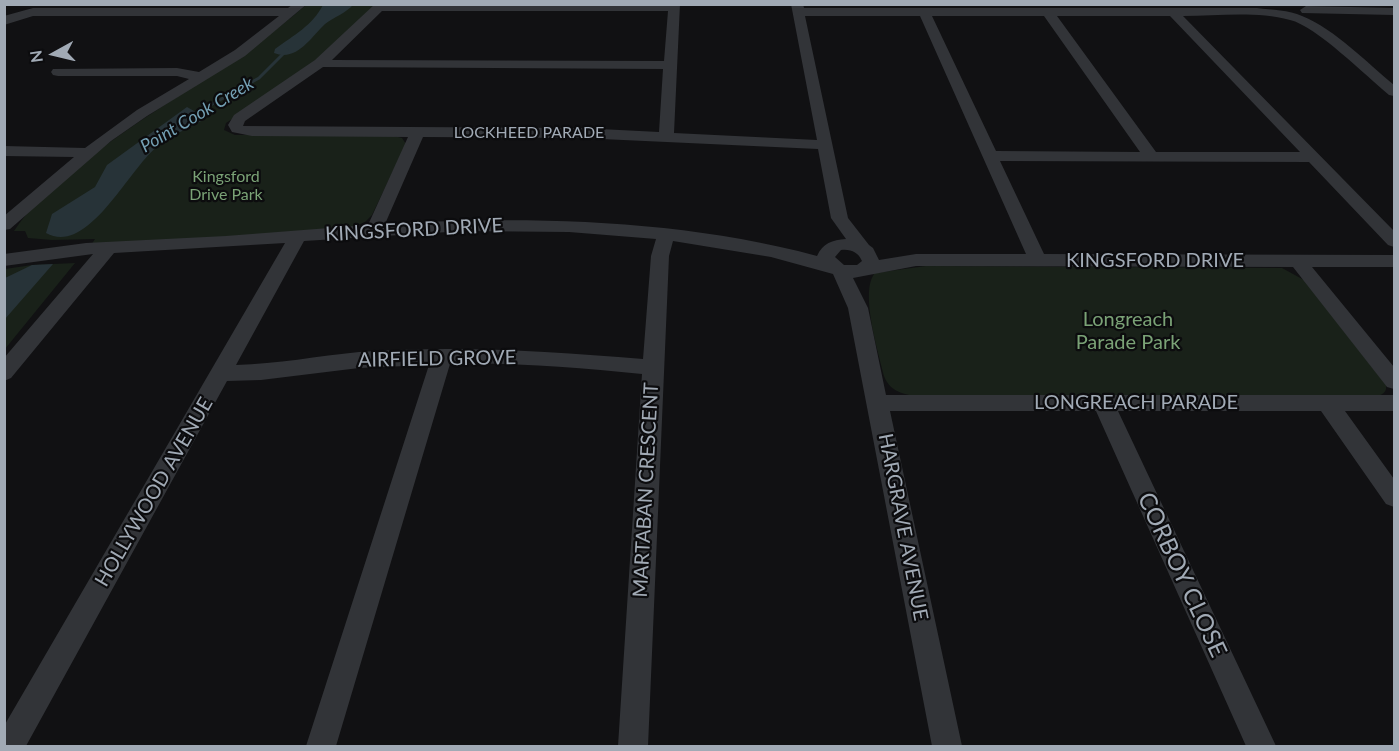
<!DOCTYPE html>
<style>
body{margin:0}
#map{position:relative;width:1399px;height:751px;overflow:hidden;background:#111113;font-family:Lato,sans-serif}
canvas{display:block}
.frame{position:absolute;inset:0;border:6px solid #a1aab5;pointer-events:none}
.north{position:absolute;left:24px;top:24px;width:60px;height:60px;-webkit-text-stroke:4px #0c0c0e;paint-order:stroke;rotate:262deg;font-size:16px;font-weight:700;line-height:24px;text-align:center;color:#a1aab5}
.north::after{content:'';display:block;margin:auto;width:21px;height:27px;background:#a1aab5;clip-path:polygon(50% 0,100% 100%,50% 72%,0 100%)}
</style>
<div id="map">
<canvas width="1399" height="751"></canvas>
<div class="frame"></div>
<div class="north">N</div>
</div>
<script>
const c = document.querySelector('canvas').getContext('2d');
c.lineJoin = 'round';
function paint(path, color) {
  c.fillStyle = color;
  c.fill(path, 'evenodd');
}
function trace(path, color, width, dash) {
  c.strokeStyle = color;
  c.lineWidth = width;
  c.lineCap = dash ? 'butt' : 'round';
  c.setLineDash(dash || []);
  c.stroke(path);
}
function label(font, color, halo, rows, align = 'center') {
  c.font = font + ' Lato,sans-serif';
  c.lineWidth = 4.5;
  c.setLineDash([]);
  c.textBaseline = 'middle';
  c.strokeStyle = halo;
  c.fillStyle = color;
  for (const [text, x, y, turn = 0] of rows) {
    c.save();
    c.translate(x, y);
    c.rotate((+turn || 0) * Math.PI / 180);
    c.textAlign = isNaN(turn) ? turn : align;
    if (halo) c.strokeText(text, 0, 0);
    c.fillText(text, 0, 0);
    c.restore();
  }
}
const green = new Path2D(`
 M 306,5 L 377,5 L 339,42 L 285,84 L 226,123 L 224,130 L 235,135 L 390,135 L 402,138 L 406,144 L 372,215 L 365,222 L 353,227 L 210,238 L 91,245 L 95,239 L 52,240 L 28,238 L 25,231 L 14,231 C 28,209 49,192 68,175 C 143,111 233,69 306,5 Z
 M 75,263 L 5,349 L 5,269 L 32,265 Z
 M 926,266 L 1282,268 L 1304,280 L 1386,385 C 1387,391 1384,394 1378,396 L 915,396 C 901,394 889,390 884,376 C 879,354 859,291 875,273 Z`);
const water = new Path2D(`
 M 323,5 L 353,5 C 346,13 334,17 325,24 C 311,37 297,62 274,53 L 275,49 C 294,35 312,26 323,5 Z
 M 187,107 L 206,118 C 191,128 172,134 158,146 C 129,168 88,257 46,233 L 52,214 L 95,187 L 107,165 Z
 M 53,264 L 5,319 L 5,278 L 32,265 Z`);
const stream = new Path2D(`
 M 191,116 L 259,78 L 287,50`);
const minor = new Path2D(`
 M 293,4 L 307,4 L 245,56 L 147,116 L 111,141 L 10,229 L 4,230 L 4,216 L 74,157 L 4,156 L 4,146 L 85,148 L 137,110 L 189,79 L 177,76 L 58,76 L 53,75 L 51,72 L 53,69 L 177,68 L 199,72 L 235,50 L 279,16 L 33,16 L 4,25 L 4,16 L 33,8 L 288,8 Z
 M 375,4 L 680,4 L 674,133 L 817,140 L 791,4 L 803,4 L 804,8 L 1257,8 C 1272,10 1289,10 1302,16 C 1336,30 1366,62 1394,85 L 1394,96 L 1389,95 C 1366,76 1316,26 1290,20 C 1256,11 1218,16 1183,16 L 1394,231 L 1394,247 L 1388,245 L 1309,162 L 1000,161 L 1044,254 L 1394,255 L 1394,267 L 1312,267 L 1394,367 L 1394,389 L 1387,387 L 1293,267 L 916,266 L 853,278 L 868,308 L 886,395 L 1394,395 L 1394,411 L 1345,411 L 1394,479 L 1394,507 L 1386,504 L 1321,411 L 1118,411 L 1276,746 L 1246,746 L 1096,411 L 890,411 L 962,746 L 932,746 L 848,308 L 833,274 L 771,257 L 673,241 L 669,256 L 648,746 L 618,746 L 642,374 C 578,368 514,362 450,364 L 336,746 L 306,746 L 429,365 L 359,368 L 261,380 L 227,381 L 26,746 L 4,746 L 4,726 L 285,243 L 114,253 L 11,378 L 4,381 L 4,358 L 93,254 L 4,266 L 4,254 L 86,243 L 226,236 L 368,225 L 408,137 L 252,136 L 232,132 L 228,125 L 234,115 L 315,60 ZM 382,11 L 668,11 L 664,61 L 332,60 ZM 805,16 L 920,16 L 1026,254 L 916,254 L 879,260 L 873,248 L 869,245 L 848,218 ZM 932,16 L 1044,16 L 1140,152 L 996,151 ZM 1057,16 L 1170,16 L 1300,152 L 1156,152 ZM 323,67 L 663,69 L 659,132 L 580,128 L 243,126 L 245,121 ZM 423,137 L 580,138 L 818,149 L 831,218 L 846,239 C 832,240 823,243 817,256 C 678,219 529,216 385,224 ZM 464,231 L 569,232 L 656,239 L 651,256 L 643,359 C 548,351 454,345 359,352 C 318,356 277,364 236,365 L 304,241 ZM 841,250 C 851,249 858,252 862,261 L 857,265 L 844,265 L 835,257 Z
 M 1306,6 L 1394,8 L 1394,15 L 1302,13 L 1300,10 Z`);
const farStreetnames = [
 ["LOCKHEED PARADE",529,133]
];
const farParknames = [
 ["Kingsford",226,177],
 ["Drive Park",226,195]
];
const farWaternames = [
 ["Point Cook Creek",197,115,-31]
];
const streetNames = [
 ["KINGSFORD DRIVE",414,230,-3],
 ["KINGSFORD DRIVE",1155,261],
 ["AIRFIELD GROVE",437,359,-1],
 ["LONGREACH PARADE",1136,403],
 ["MARTABAN CRESCENT",646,490,-87],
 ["HOLLYWOOD AVENUE",154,492,-60],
 ["HARGRAVE AVENUE",903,527,79]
];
const parkNames = [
 ["Longreach",1128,320],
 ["Parade Park",1128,343]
];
const nearStreetnames = [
 ["CORBOY CLOSE",1182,575,65]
];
paint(green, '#192119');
paint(water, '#273338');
trace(stream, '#273338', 3);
paint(minor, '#323438');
label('16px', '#a1aab5', '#0c0c0e', farStreetnames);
label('16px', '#7aa276', '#0c0c0e', farParknames);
label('italic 18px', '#74a0b4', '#0c0c0e', farWaternames);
label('20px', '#a1aab5', '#0c0c0e', streetNames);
label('20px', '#7aa276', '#0c0c0e', parkNames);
label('24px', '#a1aab5', '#0c0c0e', nearStreetnames);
</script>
